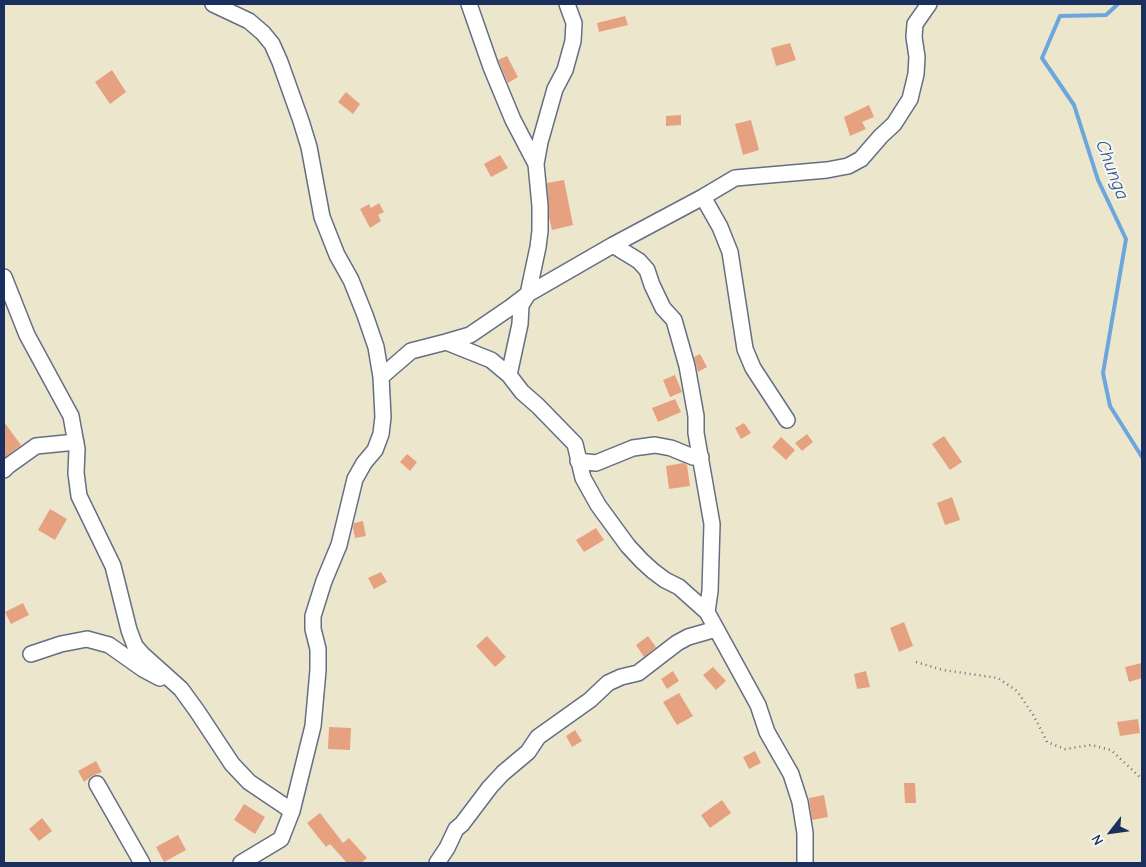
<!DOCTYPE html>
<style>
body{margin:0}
#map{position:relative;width:1146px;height:867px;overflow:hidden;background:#ece7cc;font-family:"Comic Neue",sans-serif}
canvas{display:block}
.frame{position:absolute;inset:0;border:5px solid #1b2f5e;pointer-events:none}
.north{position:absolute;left:1086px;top:807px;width:50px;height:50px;-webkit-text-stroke:4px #f6f6f2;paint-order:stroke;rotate:240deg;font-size:14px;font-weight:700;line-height:20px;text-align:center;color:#1b2f5e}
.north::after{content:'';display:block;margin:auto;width:18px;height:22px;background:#1b2f5e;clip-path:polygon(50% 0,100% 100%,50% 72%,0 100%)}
</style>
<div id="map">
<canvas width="1146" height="867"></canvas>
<div class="frame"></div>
<div class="north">N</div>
</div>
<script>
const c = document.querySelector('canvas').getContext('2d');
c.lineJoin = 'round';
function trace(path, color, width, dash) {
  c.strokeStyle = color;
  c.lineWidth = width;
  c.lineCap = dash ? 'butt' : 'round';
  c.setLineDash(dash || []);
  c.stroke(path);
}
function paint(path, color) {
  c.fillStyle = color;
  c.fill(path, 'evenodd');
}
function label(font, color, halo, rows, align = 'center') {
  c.font = font + ' "Comic Neue",sans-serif';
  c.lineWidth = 4;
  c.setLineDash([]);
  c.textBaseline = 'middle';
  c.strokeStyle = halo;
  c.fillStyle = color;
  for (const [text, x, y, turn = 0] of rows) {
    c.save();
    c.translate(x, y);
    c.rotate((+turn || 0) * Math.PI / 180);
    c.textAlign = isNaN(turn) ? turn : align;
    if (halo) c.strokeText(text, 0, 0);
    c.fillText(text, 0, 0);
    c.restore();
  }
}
const stream = new Path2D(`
 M 1118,4 L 1106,15 L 1060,16 L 1042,58 L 1074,105 L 1098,180 L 1126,239 L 1103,373 L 1110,406 L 1142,457`);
const building = new Path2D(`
 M 625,16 L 628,25 L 599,32 L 597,23 Z
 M 790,43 L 796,60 L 776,66 L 771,48 Z
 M 507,56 L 518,77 L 508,83 L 498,60 Z
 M 112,70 L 126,92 L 110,104 L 95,82 Z
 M 346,92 L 360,104 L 353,114 L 338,102 Z
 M 869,105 L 874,117 L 862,122 L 866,129 L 850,136 L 844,117 Z
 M 681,115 L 681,125 L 666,126 L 666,116 Z
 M 751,120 L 759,150 L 743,155 L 735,124 Z
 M 500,155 L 508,168 L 491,177 L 484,164 Z
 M 564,180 L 573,225 L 552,230 L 549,217 L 547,183 Z
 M 379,203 L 384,212 L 378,215 L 381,221 L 370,228 L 360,209 L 369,204 L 371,208 Z
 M 700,354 L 707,367 L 698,372 L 694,357 Z
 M 675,375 L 682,392 L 670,397 L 663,380 Z
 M 675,399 L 681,412 L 658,422 L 652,408 Z
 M 4,422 L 21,445 L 4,458 Z
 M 744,423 L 751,433 L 741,439 L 735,428 Z
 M 807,434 L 813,442 L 802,451 L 795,443 Z
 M 944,436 L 962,462 L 950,470 L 932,444 Z
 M 781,437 L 795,450 L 786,460 L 772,447 Z
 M 407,454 L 417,462 L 410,471 L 400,462 Z
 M 683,463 L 687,465 L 690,486 L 669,489 L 666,466 Z
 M 952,497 L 960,520 L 945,525 L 937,503 Z
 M 50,509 L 67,519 L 55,540 L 38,530 Z
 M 363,521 L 366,536 L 355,538 L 353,528 L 354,523 Z
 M 596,528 L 604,540 L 584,552 L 576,540 Z
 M 381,572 L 387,582 L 374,589 L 368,578 Z
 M 23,603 L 29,615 L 11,624 L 5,612 Z
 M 904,622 L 913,646 L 899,652 L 890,628 Z
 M 487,636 L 506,657 L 495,667 L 476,646 Z
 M 648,636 L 656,647 L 644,657 L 636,645 Z
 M 1142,663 L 1142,678 L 1129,682 L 1125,667 Z
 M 713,667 L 726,681 L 716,690 L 703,675 Z
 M 673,671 L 679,681 L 667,689 L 661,679 Z
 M 866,671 L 870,687 L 857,689 L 854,674 Z
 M 679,693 L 693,716 L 677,725 L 663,702 Z
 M 1138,719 L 1140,733 L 1120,736 L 1117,722 Z
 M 329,727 L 351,728 L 350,750 L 328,749 Z
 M 575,730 L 582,741 L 572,747 L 566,736 Z
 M 755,751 L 761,763 L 749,769 L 743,757 Z
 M 96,761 L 102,772 L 92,776 L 84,782 L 78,771 Z
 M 904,783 L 915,783 L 916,803 L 905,803 Z
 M 824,795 L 828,817 L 812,820 L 809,798 Z
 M 722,800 L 731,813 L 710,828 L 701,815 Z
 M 244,804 L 265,817 L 255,834 L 234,820 Z
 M 320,813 L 343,843 L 349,838 L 367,858 L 361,863 L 347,863 L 330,844 L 326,847 L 307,823 Z
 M 42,818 L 52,831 L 39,841 L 29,829 Z
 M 178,835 L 186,850 L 164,862 L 156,847 Z`);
const path = new Path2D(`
 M 916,662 L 943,670 L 998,678 L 1017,691 L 1034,716 L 1047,742 L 1065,749 L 1091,745 L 1111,750 L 1142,779`);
const minor = new Path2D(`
 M 213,4 L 249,21 L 263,33 L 272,44 L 280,62 L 301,121 L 309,147 L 322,217 L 337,255 L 351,280 L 365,315 L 376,347 L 381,377
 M 469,4 L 491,67 L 513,120 L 536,164 L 540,206 L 540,231 L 538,247 L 528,294 L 521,305 L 520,324 L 509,375
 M 536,164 L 540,142 L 555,89 L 565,70 L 573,41 L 574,23 L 567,4
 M 703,197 L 720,227 L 730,252 L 745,349 L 753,368 L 787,420
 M 613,245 L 639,261 L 647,270 L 652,285 L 663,308 L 674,320 L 687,366 L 696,416 L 696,433 L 712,524 L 710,591 L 707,612
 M 4,277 L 27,335 L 71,416 L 77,449 L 76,473 L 79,496 L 113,566 L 129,630 L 135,646 L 142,654 L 181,689 L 197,711 L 232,764 L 249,782 L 292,811
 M 446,342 L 491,360 L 509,375 L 522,392 L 538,406 L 575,444 L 583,478 L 598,505 L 628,546 L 642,561 L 653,571 L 665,580 L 679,587 L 707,612 L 758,705 L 767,732 L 791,774 L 800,802 L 805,833 L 805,863
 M 578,461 L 596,463 L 633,448 L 655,445 L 671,448 L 693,457 L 701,457
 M 4,470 L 8,466 L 36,446 L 76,442
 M 31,654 L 61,644 L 87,639 L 109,645 L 143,669 L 160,678
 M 97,784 L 142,863
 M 241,863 L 281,839 L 292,811 L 313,726 L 318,670 L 318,649 L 313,629 L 313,616 L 324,581 L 339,545 L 355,479 L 364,463 L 375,450 L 381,434 L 383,417 L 381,377 L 411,351 L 446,342 L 470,335 L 511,307 L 528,294 L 613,245 L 703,197 L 735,178 L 827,170 L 848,166 L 861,159 L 881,136 L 894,124 L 910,99 L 916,74 L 917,57 L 914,37 L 915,24 L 929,4
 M 437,863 L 447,848 L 456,829 L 462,824 L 490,787 L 503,773 L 528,752 L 538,737 L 590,700 L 608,683 L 621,677 L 638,673 L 677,643 L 688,637 L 716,629`);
const waterNames = [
 ["Chunga",1112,170,69]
];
trace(stream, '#6ca6dc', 4);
paint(building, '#e6a280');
trace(minor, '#646f84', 18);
trace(path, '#646f84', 2.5, [1, 4]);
trace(minor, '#fff', 15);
label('italic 19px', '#37598a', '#f6f6f2', waterNames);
</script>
